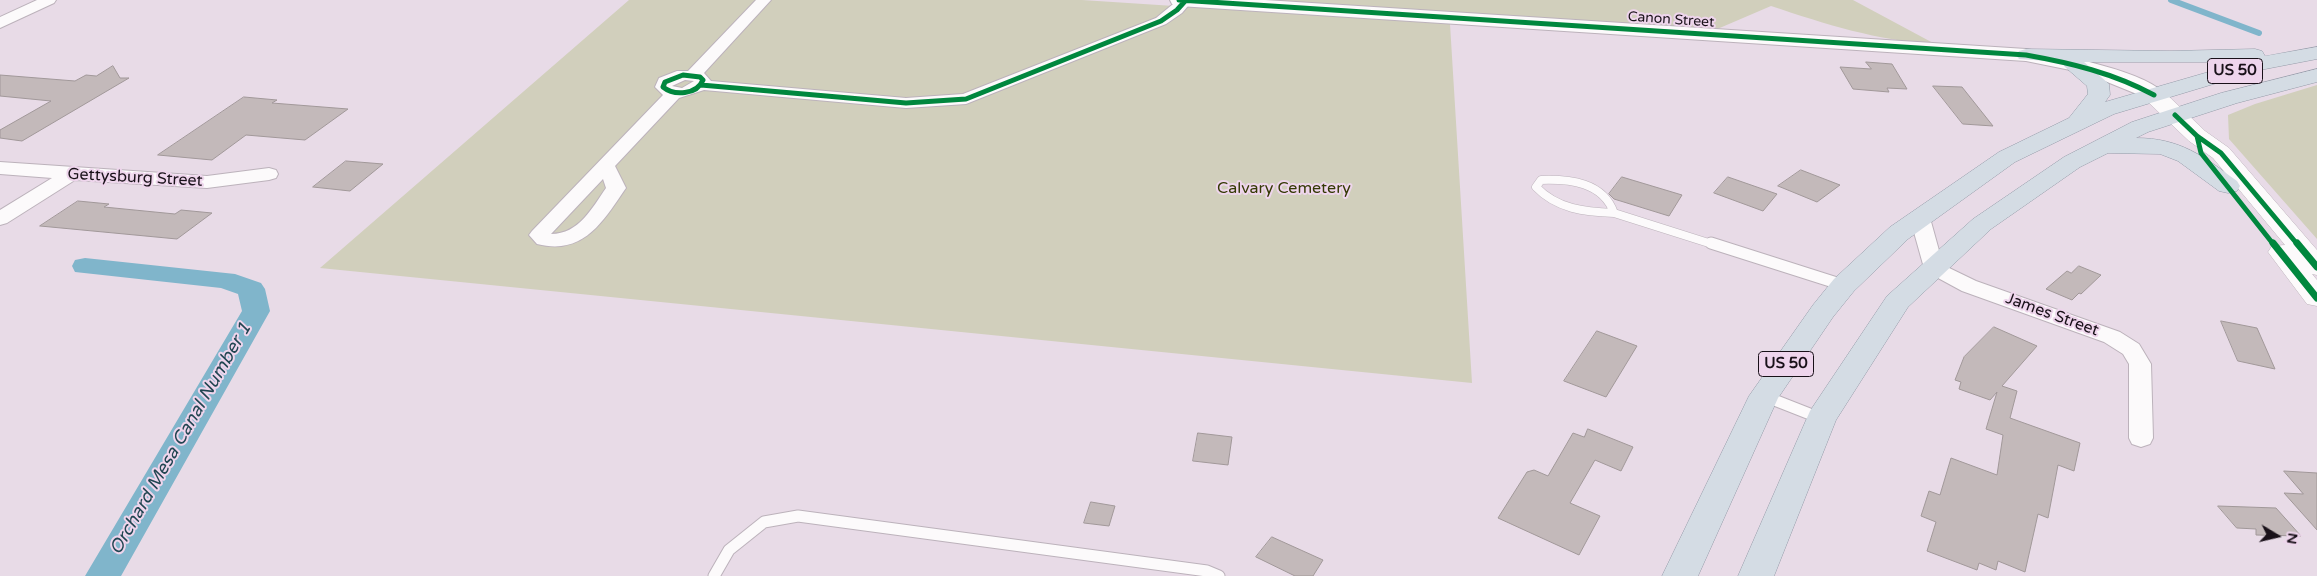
<!DOCTYPE html>
<style>
body{margin:0}
#map{position:relative;width:2317px;height:576px;overflow:hidden;background:#e8dbe7;font-family:"Varela Round",sans-serif}
canvas{display:block}
.north{position:absolute;left:2252px;top:511px;width:50px;height:50px;-webkit-text-stroke:4px #eed5ec;paint-order:stroke;rotate:99deg;font-size:14px;font-weight:700;line-height:20px;text-align:center;color:#191119}
.north::after{content:'';display:block;margin:auto;width:18px;height:22px;background:#191119;clip-path:polygon(50% 0,100% 100%,50% 72%,0 100%)}
</style>
<div id="map">
<canvas width="2317" height="576"></canvas>
<div class="north">N</div>
</div>
<script>
const c = document.querySelector('canvas').getContext('2d');
c.lineJoin = 'round';
function paint(path, color) {
  c.fillStyle = color;
  c.fill(path, 'evenodd');
}
function trace(path, color, width, dash) {
  c.strokeStyle = color;
  c.lineWidth = width;
  c.lineCap = dash ? 'butt' : 'round';
  c.setLineDash(dash || []);
  c.stroke(path);
}
function label(font, color, halo, rows, align = 'center') {
  c.font = font + ' "Varela Round",sans-serif';
  c.lineWidth = 4;
  c.setLineDash([]);
  c.textBaseline = 'middle';
  c.strokeStyle = halo;
  c.fillStyle = color;
  for (const [text, x, y, turn = 0] of rows) {
    c.save();
    c.translate(x, y);
    c.rotate((+turn || 0) * Math.PI / 180);
    c.textAlign = isNaN(turn) ? turn : align;
    if (halo) c.strokeText(text, 0, 0);
    c.fillText(text, 0, 0);
    c.restore();
  }
}
const green = new Path2D(`
 M 629,0 L 1082,0 L 1450,24 L 1472,383 L 320,268 Z
 M 1268,0 L 1853,0 L 1935,44 C 1878,41 1825,24 1771,6 L 1715,30 Z
 M 2317,85 L 2317,239 L 2229,139 L 2228,115 L 2255,104 Z`);
const stream = new Path2D(`
 M 2171,0 L 2259,33`);
const canal = new Path2D(`
 M 85,258 L 235,274 L 261,283 L 265,289 L 270,311 L 121,576 L 85,576 L 242,311 L 238,294 L 221,288 L 75,272 L 72,266 L 75,260 Z`);
const building = new Path2D(`
 M 1866,62 L 1892,64 L 1907,89 L 1887,88 L 1889,92 L 1853,89 L 1840,67 L 1871,69 Z
 M 113,66 L 120,78 L 129,78 L 22,141 L 0,138 L 0,130 L 51,101 L 0,96 L 0,75 L 75,81 L 86,75 L 96,76 Z
 M 1933,86 L 1962,87 L 1993,126 L 1963,124 Z
 M 244,97 L 277,100 L 272,103 L 348,109 L 305,140 L 246,135 L 212,160 L 158,155 Z
 M 346,161 L 383,164 L 350,191 L 313,187 Z
 M 1801,170 L 1840,185 L 1817,202 L 1778,186 Z
 M 1622,177 L 1682,195 L 1669,216 L 1614,199 L 1609,194 Z
 M 1728,177 L 1777,194 L 1763,211 L 1714,193 Z
 M 78,201 L 109,204 L 104,207 L 175,214 L 181,210 L 212,213 L 177,239 L 40,226 Z
 M 2079,266 L 2101,275 L 2081,294 L 2079,293 L 2072,300 L 2046,289 L 2067,271 L 2071,273 Z
 M 2221,321 L 2257,328 L 2275,369 L 2238,361 Z
 M 1994,327 L 2037,346 L 2002,386 L 2017,391 L 2010,418 L 2080,443 L 2074,471 L 2058,465 L 2048,518 L 2038,514 L 2025,572 L 1998,561 L 1996,570 L 1979,563 L 1977,570 L 1927,551 L 1936,522 L 1921,516 L 1929,491 L 1940,495 L 1951,458 L 1997,475 L 2003,435 L 1986,429 L 1997,392 L 1990,400 L 1959,389 L 1961,382 L 1955,380 L 1964,357 Z
 M 1597,331 L 1637,346 L 1606,397 L 1564,381 Z
 M 1588,429 L 1633,447 L 1621,471 L 1595,460 L 1570,503 L 1600,516 L 1579,555 L 1498,518 L 1527,472 L 1534,470 L 1548,476 L 1573,433 L 1584,437 Z
 M 1198,433 L 1232,437 L 1228,465 L 1193,461 Z
 M 2284,471 L 2317,473 L 2317,530 L 2284,493 L 2303,494 Z
 M 1091,502 L 1115,506 L 1109,526 L 1084,523 Z
 M 2218,506 L 2276,508 L 2301,536 L 2256,535 L 2256,529 L 2237,528 Z
 M 1272,537 L 1323,560 L 1313,576 L 1295,576 L 1256,557 Z`);
const serviceFar1 = new Path2D(`
 M 1541,180 C 1570,179 1603,182 1614,213 C 1585,212 1557,209 1536,187 Z
 M 1614,213 L 1715,245`);
const service = new Path2D(`
 M 1711,243 L 1843,285
 M 1764,396 L 1820,418
 M 714,576 L 729,550 L 764,522 L 798,516 L 1207,571 L 1219,576`);
const minor = new Path2D(`
 M 37,0 L 56,0 L 54,3 L 0,28 L 0,17 Z
 M 756,0 L 771,0 L 704,73 L 711,81 L 906,98 L 963,94 L 1156,18 L 1178,0 L 1193,0 L 1182,13 L 1166,24 L 966,104 L 906,108 L 704,90 L 679,98 L 615,166 L 626,188 C 603,221 584,256 537,244 L 529,235 L 532,231 L 663,95 L 655,87 L 659,78 L 677,71 L 688,71 ZM 685,80 L 694,81 L 682,88 L 672,86 ZM 603,179 L 606,188 C 592,208 579,234 551,234 Z
 M 0,162 L 207,176 L 269,168 L 276,170 L 278,174 L 276,178 L 269,180 L 207,188 L 75,180 L 7,223 L 0,225 L 0,210 L 52,178 L 0,174 Z
 M 1920,212 L 1927,214 L 1930,218 L 1943,265 L 1976,281 L 2120,332 L 2139,344 L 2151,364 L 2153,438 L 2150,444 L 2141,447 L 2132,444 L 2129,438 L 2129,364 L 2123,354 L 2104,342 L 1962,291 L 1927,272 L 1924,268 L 1910,218 L 1913,214 Z`);
const tertiary = new Path2D(`
 M 1170,0 L 1265,0 L 2026,49 C 2056,54 2148,71 2165,95 L 2161,99 L 2154,101 L 2085,73 L 2026,61 L 1179,6 L 1172,4 Z`);
const secondary = new Path2D(`
 M 2154,88 L 2162,90 L 2205,131 L 2229,148 L 2317,250 L 2317,275 L 2312,274 L 2317,280 L 2317,306 L 2307,304 L 2268,252 L 2272,246 L 2285,245 L 2213,158 L 2189,141 L 2146,100 L 2143,95 L 2146,90 Z`);
const trunk = new Path2D(`
 M 2317,47 L 2317,59 L 2260,70 L 2114,114 L 2015,162 L 1908,239 L 1854,291 L 1833,317 L 1778,398 L 1698,576 L 1662,576 L 1749,396 L 1813,305 L 1834,279 L 1890,227 L 1999,152 L 2069,118 L 2088,94 L 2087,86 L 2065,67 L 2062,62 L 2019,59 L 2016,55 L 2019,51 L 2026,49 L 2170,51 L 2255,49 L 2262,51 L 2265,56 ZM 2084,62 L 2243,62 L 2105,102 L 2110,95 L 2109,84 Z
 M 2317,69 L 2317,82 L 2237,103 L 2148,132 L 2136,138 C 2180,138 2203,156 2237,181 L 2240,186 L 2237,191 L 2228,193 L 2219,191 L 2178,161 L 2160,154 L 2108,153 L 2080,167 L 1991,229 L 1908,307 L 1836,420 L 1774,576 L 1738,576 L 1810,411 L 1887,296 L 1973,219 L 2064,157 L 2132,122 L 2221,93 Z`);
const cyclewayFar1 = new Path2D(`
 M 1179,0 L 2026,55 C 2071,63 2113,73 2154,95
 M 683,75 L 700,77 L 703,80 C 697,95 674,96 663,87 L 665,82 Z
 M 701,85 L 906,103 L 966,99 L 1161,21 L 1177,10 L 1186,0
 M 2175,115 L 2197,136 L 2221,153 L 2298,245
 M 2197,136 L 2201,153 L 2274,245`);
const cycleway = new Path2D(`
 M 2273,243 L 2317,298
 M 2297,243 L 2317,267`);
const farStreetnames = [
 ["Canon Street",1671,20,4]
];
const shields = [
 [2235,71,55],
 [1786,364,55]
];
const shieldNames = [
 ["US 50",2235,71],
 ["US 50",1786,364]
];
const streetNames = [
 ["Gettysburg Street",135,178,3],
 ["James Street",2052,315,20]
];
const parkNames = [
 ["Calvary Cemetery",1284,189]
];
const waterNames = [
 ["Orchard Mesa Canal Number 1",181,439,-60]
];
paint(green, '#d1cfbc');
trace(stream, '#80b5cb', 6);
paint(canal, '#80b5cb');
paint(building, '#c3b9ba');
trace(building, '#a19899', 1);
trace(serviceFar1, '#bcb2bb', 9);
trace(service, '#bcb2bb', 13);
trace(minor, '#bcb2bb', 2);
trace(tertiary, '#bcb2bb', 2);
trace(secondary, '#bcb2bb', 1);
trace(trunk, '#949ba8', 1);
trace(serviceFar1, '#fcfafb', 8);
trace(service, '#fcfafb', 11);
paint(minor, '#fcfafb');
paint(tertiary, '#fcfafb');
paint(secondary, '#fcfafb');
paint(trunk, '#d4dce4');
trace(cyclewayFar1, '#00873e', 5);
trace(cycleway, '#00873e', 7);
label('14px', '#191119', '#eed5ec', farStreetnames);
for (const [x, y, w] of shields) {
  const box = new Path2D();
  box.roundRect(x - w / 2, y - 12.5, w, 25, 4);
  c.fillStyle = '#eed5ec';
  c.fill(box);
  trace(box, '#191119', 1);
}
label('bold 15px', '#191119', null, shieldNames);
label('16px', '#191119', '#eed5ec', streetNames);
label('16px', '#343904', '#eed5ec', parkNames);
label('italic 18px', '#204551', '#eed5ec', waterNames);
</script>
